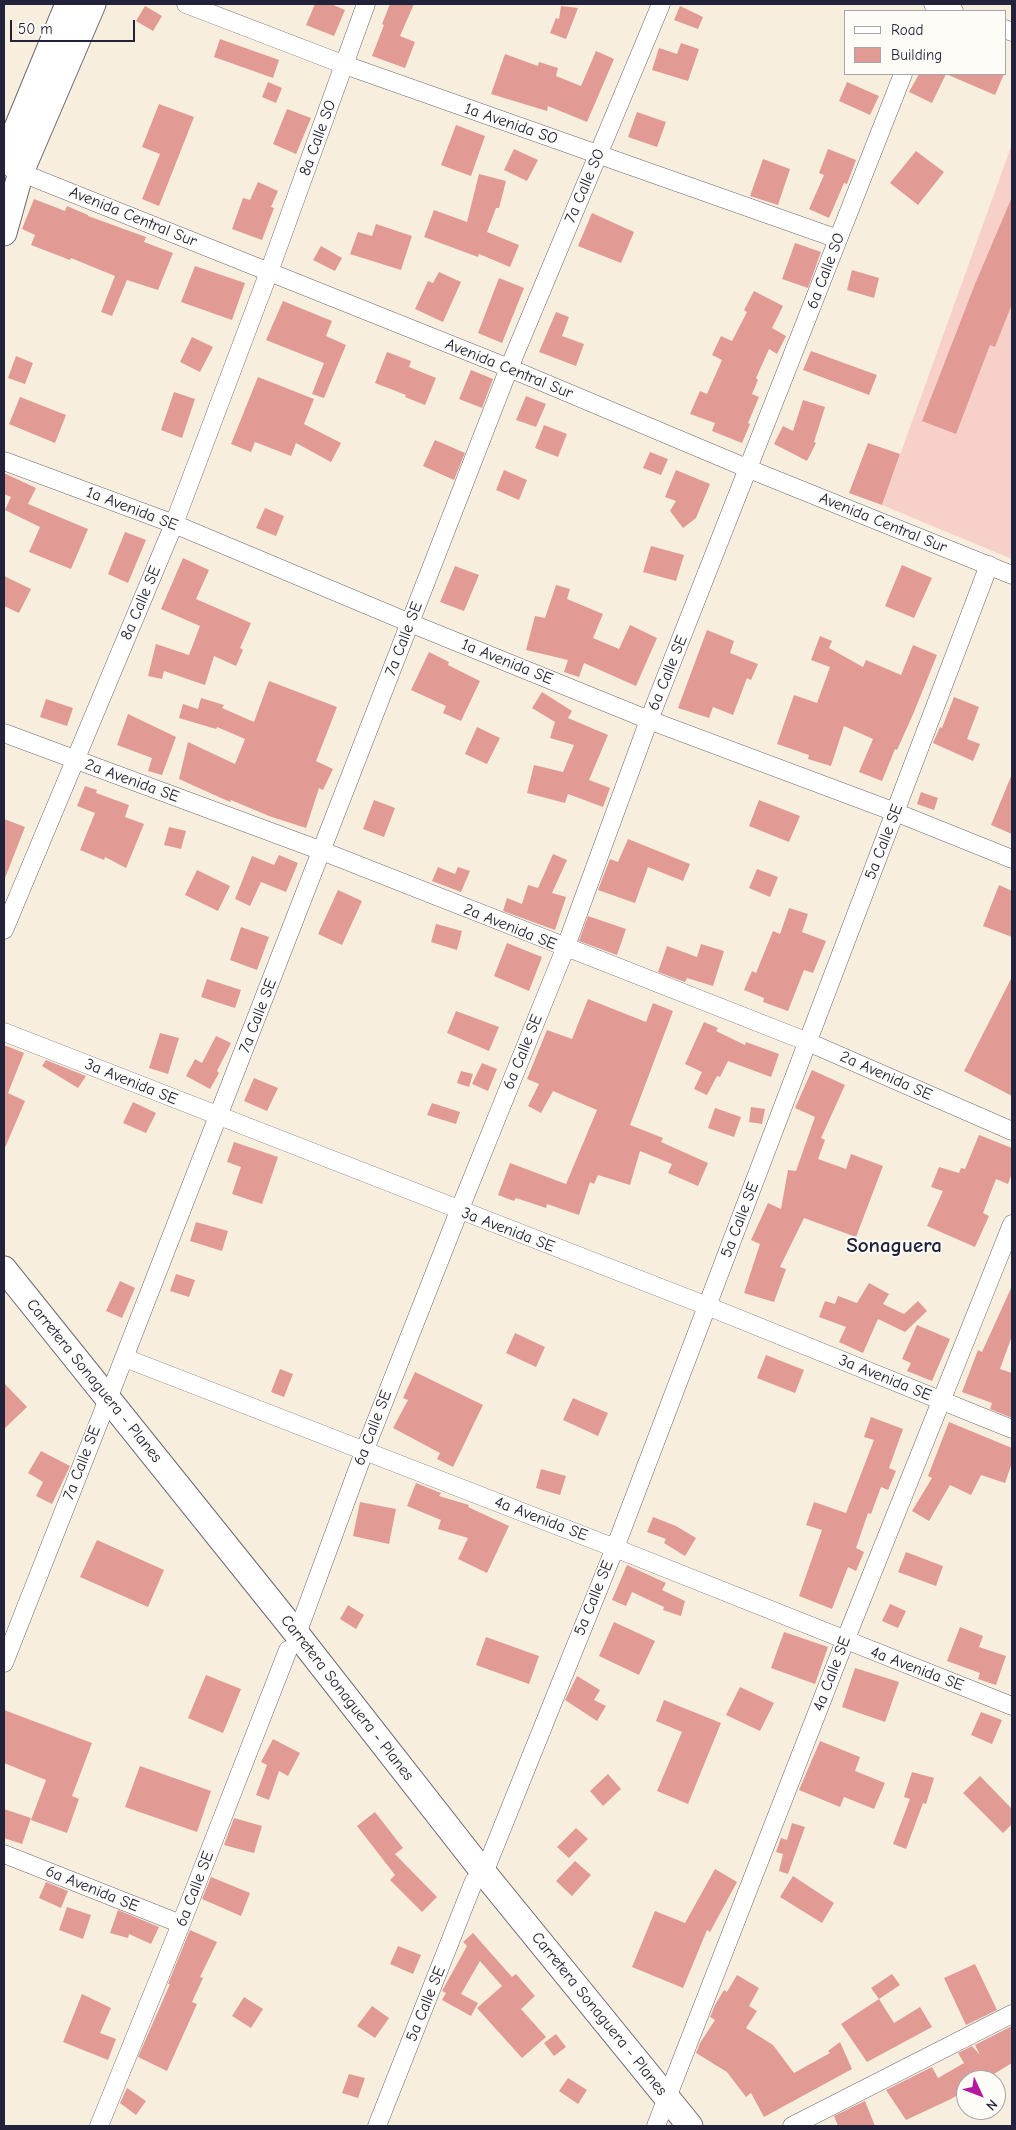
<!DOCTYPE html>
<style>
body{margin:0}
#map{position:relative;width:1016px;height:2130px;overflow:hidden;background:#f8eede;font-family:"Comic Neue",sans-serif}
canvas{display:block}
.frame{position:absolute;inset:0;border:5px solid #22223b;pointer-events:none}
.legend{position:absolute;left:844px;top:10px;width:162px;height:65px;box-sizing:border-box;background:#fdfcf7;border:1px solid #a5a5ac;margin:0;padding:6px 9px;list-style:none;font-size:15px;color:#22223b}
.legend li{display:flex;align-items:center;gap:10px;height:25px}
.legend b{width:25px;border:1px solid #a5a5ac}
.north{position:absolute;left:956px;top:2070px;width:50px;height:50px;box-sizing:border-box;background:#fdfcf7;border:1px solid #a5a5ac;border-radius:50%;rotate:133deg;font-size:14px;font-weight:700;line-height:20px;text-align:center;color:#22223b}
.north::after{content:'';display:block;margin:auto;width:18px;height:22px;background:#b5179e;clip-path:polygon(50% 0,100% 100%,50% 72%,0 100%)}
.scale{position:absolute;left:10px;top:20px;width:125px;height:22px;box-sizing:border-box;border:2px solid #22223b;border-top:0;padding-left:6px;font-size:15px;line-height:18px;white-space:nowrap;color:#22223b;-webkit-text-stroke:4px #fdfcf7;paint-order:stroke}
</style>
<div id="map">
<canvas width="1016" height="2130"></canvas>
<div class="frame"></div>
<ul class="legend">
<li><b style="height:6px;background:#fff"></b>Road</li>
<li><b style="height:14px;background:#e19b94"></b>Building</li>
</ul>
<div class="north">N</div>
<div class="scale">50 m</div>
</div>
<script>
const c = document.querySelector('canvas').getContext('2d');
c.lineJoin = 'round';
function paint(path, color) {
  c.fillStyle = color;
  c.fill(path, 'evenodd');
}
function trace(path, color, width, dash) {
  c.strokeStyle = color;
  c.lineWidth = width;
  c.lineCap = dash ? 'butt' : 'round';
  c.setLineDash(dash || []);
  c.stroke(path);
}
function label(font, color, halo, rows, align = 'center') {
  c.font = font + ' "Comic Neue",sans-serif';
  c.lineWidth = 4;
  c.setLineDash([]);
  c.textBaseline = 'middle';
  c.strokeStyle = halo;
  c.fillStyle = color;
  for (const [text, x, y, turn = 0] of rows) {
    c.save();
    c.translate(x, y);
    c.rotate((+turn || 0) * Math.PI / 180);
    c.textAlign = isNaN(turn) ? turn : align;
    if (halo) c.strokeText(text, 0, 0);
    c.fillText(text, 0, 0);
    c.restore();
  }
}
const built = new Path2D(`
 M 1012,144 L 1012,559 L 882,505 Z`);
const building = new Path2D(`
 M 315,4 L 331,4 L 345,10 L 334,36 L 306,25 Z
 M 390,4 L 414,4 L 400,36 L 415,42 L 405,68 L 372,56 L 384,25 L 382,24 Z
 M 145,6 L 162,16 L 153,31 L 136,21 Z
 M 561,6 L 578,8 L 566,39 L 550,33 L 556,18 L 559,19 Z
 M 680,6 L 703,17 L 698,29 L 674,20 Z
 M 220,39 L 279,60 L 273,78 L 214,57 Z
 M 681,43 L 699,49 L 688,81 L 652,70 L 659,48 L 677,54 Z
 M 596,51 L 614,59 L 587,122 L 548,106 L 547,111 L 491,94 L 505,54 L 538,66 L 539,62 L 558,68 L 556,76 L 581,86 Z
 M 919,74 L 1004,74 L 995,95 L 946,74 L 932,103 L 909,92 Z
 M 268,82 L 282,88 L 276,103 L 262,97 Z
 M 847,82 L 879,96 L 870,115 L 839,101 Z
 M 159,104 L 194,117 L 159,206 L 142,199 L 160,154 L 142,147 Z
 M 287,109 L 311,118 L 296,154 L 273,144 Z
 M 637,112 L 666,122 L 657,147 L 628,137 Z
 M 456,125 L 485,136 L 471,176 L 441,165 Z
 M 514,149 L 538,160 L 527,181 L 504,170 Z
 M 828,149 L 856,160 L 847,184 L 844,183 L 829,218 L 809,209 L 824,175 L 819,173 Z
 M 916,151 L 944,172 L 918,205 L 890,183 Z
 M 763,159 L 790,169 L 778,205 L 750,196 Z
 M 479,174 L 506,181 L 499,208 L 496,208 L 487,232 L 519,245 L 510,267 L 479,254 L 478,257 L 424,237 L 434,210 L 467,222 Z
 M 258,182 L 278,191 L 271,207 L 274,208 L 262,240 L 232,229 L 243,198 L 250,200 Z
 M 1012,197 L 1012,304 L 995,347 L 990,345 L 956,434 L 922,421 L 975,284 Z
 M 34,199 L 65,211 L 67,206 L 88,215 L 88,216 L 146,237 L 144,242 L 173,253 L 158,290 L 127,280 L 112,316 L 101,312 L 115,276 L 71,258 L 70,260 L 31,245 L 35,235 L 22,229 Z
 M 592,213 L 634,232 L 621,263 L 578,246 Z
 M 376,224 L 412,236 L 401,270 L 350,254 L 358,232 L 372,236 Z
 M 795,243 L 821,252 L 808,288 L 782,279 Z
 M 321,246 L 342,258 L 335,271 L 313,260 Z
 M 195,266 L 245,283 L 232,320 L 181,302 Z
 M 852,270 L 879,278 L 874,298 L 847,290 Z
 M 439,272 L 461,282 L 443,322 L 415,309 L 428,281 L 433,283 Z
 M 499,278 L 524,288 L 502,343 L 478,333 Z
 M 754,291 L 783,306 L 772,328 L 786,336 L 777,354 L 769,349 L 756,378 L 758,380 L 752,394 L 759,397 L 748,423 L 750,424 L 742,443 L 712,431 L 715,423 L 690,414 L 700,391 L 707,394 L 722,360 L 712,355 L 721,336 L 732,341 L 747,312 L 744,310 Z
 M 283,301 L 332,321 L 326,336 L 346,345 L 324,398 L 312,394 L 324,363 L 266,340 Z
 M 556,312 L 569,317 L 562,336 L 584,344 L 576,366 L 539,352 Z
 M 192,337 L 213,347 L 200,372 L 180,362 Z
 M 811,351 L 877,375 L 869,395 L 803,370 Z
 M 387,352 L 411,361 L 409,367 L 436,378 L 425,405 L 405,397 L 406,395 L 375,383 Z
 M 16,356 L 33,363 L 25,384 L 8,378 Z
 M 471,370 L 493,379 L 482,408 L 459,399 Z
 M 258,377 L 314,399 L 304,424 L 341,443 L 331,462 L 296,443 L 291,456 L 255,442 L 251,452 L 231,444 Z
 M 174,392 L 195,399 L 182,438 L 161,430 Z
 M 526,396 L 546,404 L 536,427 L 516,420 Z
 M 20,397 L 66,415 L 55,443 L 9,424 Z
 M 803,400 L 825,407 L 814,442 L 816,443 L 807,461 L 774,444 L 783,426 L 793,431 Z
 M 544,425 L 567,434 L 558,457 L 535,448 Z
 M 435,440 L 465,453 L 454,480 L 423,466 Z
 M 868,443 L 900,454 L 882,505 L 849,493 Z
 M 650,452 L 668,459 L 661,475 L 643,468 Z
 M 504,470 L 527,480 L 519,500 L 496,490 Z
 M 676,470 L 710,484 L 696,518 L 683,528 L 670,511 L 676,501 L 665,497 Z
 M 4,473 L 36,488 L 28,504 L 88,529 L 71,569 L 29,552 L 40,527 L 5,510 L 11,497 L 4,494 Z
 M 265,508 L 284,516 L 276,536 L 256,528 Z
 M 125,532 L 146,540 L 128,583 L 108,574 Z
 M 651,546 L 684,555 L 676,581 L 643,572 Z
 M 183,558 L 209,570 L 196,599 L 251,623 L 240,648 L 243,650 L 236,666 L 214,656 L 205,685 L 164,671 L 162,679 L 148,676 L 156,644 L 189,655 L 200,626 L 161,609 Z
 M 902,565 L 932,578 L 914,618 L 885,606 Z
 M 455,566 L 479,575 L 464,611 L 440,602 Z
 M 4,576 L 31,589 L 19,613 L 4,606 Z
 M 556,585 L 570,589 L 567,599 L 603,614 L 593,638 L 619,649 L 630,625 L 657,638 L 636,686 L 584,663 L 579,677 L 564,672 L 568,660 L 526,650 L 535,616 L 545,618 Z
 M 707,630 L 734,641 L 730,653 L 758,664 L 751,680 L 747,678 L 733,715 L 713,707 L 709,718 L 678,708 Z
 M 820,636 L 832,641 L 829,648 L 863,667 L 866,660 L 901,675 L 913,645 L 937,655 L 914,712 L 897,750 L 895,749 L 882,781 L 859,772 L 873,739 L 844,726 L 831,766 L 808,759 L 809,755 L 777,744 L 794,695 L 817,703 L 830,667 L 811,660 Z
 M 429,652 L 449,662 L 448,665 L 480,681 L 461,721 L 443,713 L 446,706 L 411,690 Z
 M 269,681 L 337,707 L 316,761 L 333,769 L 323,790 L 319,788 L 306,828 L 269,816 L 231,800 L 230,802 L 179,779 L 188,742 L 235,764 L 245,739 L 217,727 L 216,729 L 179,718 L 183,704 L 198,709 L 201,698 L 224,705 L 222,708 L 254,722 Z
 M 542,692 L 572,711 L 568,718 L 608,735 L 589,780 L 610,788 L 603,807 L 568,794 L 565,803 L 527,793 L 534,765 L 563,772 L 574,745 L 550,738 L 555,722 L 532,708 Z
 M 954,697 L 979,707 L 967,739 L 980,744 L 973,761 L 933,743 L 940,727 L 942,728 Z
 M 46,699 L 73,708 L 67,726 L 40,717 Z
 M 128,714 L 176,737 L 162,775 L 148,771 L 152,758 L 117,745 Z
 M 477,727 L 500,738 L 487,764 L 465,754 Z
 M 1012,774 L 1012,834 L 991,825 Z
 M 85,786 L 97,790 L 96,793 L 129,805 L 125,817 L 144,824 L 126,868 L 105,857 L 104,860 L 80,850 L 95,813 L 77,806 Z
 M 921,792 L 938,798 L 934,810 L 917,804 Z
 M 374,800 L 395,808 L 384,837 L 363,829 Z
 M 759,800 L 800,816 L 789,842 L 749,826 Z
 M 4,819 L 25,827 L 5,878 L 4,878 Z
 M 169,827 L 186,831 L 181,849 L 164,845 Z
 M 628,839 L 690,864 L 683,881 L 648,867 L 635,903 L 598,890 L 610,859 L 618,862 Z
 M 553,854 L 567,860 L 552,893 L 566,897 L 555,930 L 503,911 L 507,898 L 522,904 L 528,885 L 538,888 Z
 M 279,855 L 298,863 L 286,892 L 261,882 L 250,906 L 235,899 L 252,856 L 274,865 Z
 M 438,867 L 455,874 L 458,867 L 470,871 L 461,892 L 432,881 Z
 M 757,869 L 778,877 L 770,897 L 749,888 Z
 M 197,870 L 230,886 L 218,911 L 185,895 Z
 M 999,885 L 1012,891 L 1012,937 L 983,926 Z
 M 338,890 L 362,901 L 342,945 L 318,934 Z
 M 789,908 L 808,914 L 802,932 L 826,941 L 813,973 L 804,970 L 788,1011 L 763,1002 L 764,998 L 744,990 L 752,971 L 756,973 L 773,931 L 780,934 Z
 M 588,916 L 626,929 L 617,955 L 579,941 Z
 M 436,924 L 462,931 L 457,950 L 431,942 Z
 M 241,927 L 269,937 L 257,970 L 230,960 Z
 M 507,943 L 542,957 L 529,991 L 494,976 Z
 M 701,944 L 724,951 L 713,986 L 687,978 L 685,982 L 658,972 L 667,946 L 697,957 Z
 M 1012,977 L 1012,1096 L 964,1071 Z
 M 207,979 L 241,990 L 235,1008 L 201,997 Z
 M 588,999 L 646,1022 L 653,1003 L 673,1011 L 630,1125 L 663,1138 L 661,1142 L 708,1163 L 698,1186 L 668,1173 L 672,1164 L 640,1151 L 630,1185 L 598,1175 L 594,1184 L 590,1182 L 579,1215 L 547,1204 L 546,1208 L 516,1198 L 514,1201 L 498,1195 L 510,1163 L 566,1184 L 597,1110 L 553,1091 L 541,1113 L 528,1106 L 539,1084 L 527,1079 L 547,1030 L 572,1039 Z
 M 456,1011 L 499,1027 L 489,1051 L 447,1033 Z
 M 704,1022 L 718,1028 L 716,1031 L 745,1045 L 746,1042 L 779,1054 L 771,1077 L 728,1061 L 720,1077 L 717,1076 L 707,1095 L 694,1089 L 702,1072 L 685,1064 Z
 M 160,1033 L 179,1038 L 168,1074 L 149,1068 Z
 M 216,1036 L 231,1043 L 217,1071 L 219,1073 L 210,1089 L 186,1076 L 195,1059 L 202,1063 Z
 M 4,1045 L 24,1053 L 8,1093 L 25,1101 L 4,1150 Z
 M 46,1060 L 86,1076 L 78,1088 L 42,1066 Z
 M 482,1063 L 497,1069 L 488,1091 L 472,1084 Z
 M 812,1070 L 845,1085 L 821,1138 L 825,1140 L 818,1159 L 846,1169 L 851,1154 L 883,1166 L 856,1237 L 804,1218 L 780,1267 L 786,1269 L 774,1302 L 744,1293 L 760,1244 L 751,1240 L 768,1203 L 781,1209 L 788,1170 L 796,1171 L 815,1117 L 795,1108 Z
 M 461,1071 L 473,1074 L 469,1087 L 457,1083 Z
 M 254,1078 L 278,1088 L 267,1111 L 244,1101 Z
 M 133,1102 L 156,1113 L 146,1133 L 123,1123 Z
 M 432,1103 L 460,1112 L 456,1124 L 427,1115 Z
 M 751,1107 L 765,1109 L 762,1124 L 749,1122 Z
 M 715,1108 L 741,1117 L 734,1137 L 708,1128 Z
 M 979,1135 L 1012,1148 L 1012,1173 L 1008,1184 L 996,1179 L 983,1213 L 989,1216 L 975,1247 L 927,1226 L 943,1191 L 931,1187 L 939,1167 L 959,1173 L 961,1168 L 965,1169 Z
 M 234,1142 L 278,1157 L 262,1204 L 232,1194 L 241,1167 L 227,1162 Z
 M 196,1222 L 228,1231 L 222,1251 L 190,1241 Z
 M 176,1274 L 195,1280 L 189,1297 L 170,1291 Z
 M 120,1281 L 135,1288 L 122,1318 L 106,1311 Z
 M 869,1283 L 889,1294 L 883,1304 L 904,1314 L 918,1301 L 927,1311 L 905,1332 L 878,1319 L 863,1353 L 839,1342 L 846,1327 L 819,1317 L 825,1301 L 835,1304 L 838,1296 L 857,1303 Z
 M 1012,1286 L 1012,1336 L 1000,1369 L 1012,1373 L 1012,1418 L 990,1409 L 992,1403 L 962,1392 L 978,1350 L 982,1352 Z
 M 917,1325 L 950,1339 L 932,1381 L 907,1371 L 911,1363 L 902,1359 Z
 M 515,1333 L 545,1347 L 536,1367 L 506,1353 Z
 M 766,1355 L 804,1370 L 795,1393 L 757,1378 Z
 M 280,1369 L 293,1374 L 284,1397 L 271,1392 Z
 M 415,1372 L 483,1405 L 453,1467 L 437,1459 L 440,1453 L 393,1428 L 408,1400 L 403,1398 Z
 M 4,1383 L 27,1407 L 4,1429 Z
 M 573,1398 L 608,1413 L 598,1436 L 563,1420 Z
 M 871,1417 L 903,1429 L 889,1468 L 896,1471 L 888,1490 L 881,1487 L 871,1514 L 868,1513 L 856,1548 L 864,1552 L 856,1571 L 848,1567 L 832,1609 L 799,1596 L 822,1530 L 806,1525 L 814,1502 L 846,1513 L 874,1440 L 864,1437 Z
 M 949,1422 L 1012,1448 L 1012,1463 L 1005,1483 L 981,1475 L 971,1495 L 950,1485 L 929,1521 L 912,1511 L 932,1478 L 928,1476 Z
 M 41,1451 L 70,1466 L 52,1504 L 36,1496 L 43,1482 L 28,1473 Z
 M 541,1469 L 566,1476 L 560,1495 L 536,1488 Z
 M 416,1483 L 441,1493 L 439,1496 L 469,1505 L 468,1507 L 509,1526 L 487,1573 L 458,1559 L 468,1538 L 438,1529 L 441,1520 L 407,1506 Z
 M 360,1502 L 396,1509 L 389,1544 L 353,1536 Z
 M 653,1517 L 676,1526 L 696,1538 L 685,1556 L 664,1543 L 666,1539 L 647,1532 Z
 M 97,1540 L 164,1570 L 148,1607 L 80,1577 Z
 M 906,1552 L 943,1566 L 936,1586 L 898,1572 Z
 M 627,1565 L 666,1583 L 662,1590 L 685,1601 L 681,1616 L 663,1610 L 664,1607 L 632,1592 L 626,1606 L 612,1600 Z
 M 890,1604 L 906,1611 L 898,1628 L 882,1621 Z
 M 348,1605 L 364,1615 L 356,1629 L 340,1619 Z
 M 614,1622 L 655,1641 L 639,1675 L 599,1656 Z
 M 960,1627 L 983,1636 L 979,1647 L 1006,1656 L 996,1685 L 978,1679 L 980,1673 L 947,1661 Z
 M 784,1632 L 828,1647 L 815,1684 L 771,1668 Z
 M 486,1637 L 539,1656 L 529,1684 L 476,1665 Z
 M 855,1668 L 899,1682 L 885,1722 L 842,1707 Z
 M 206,1675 L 241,1689 L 223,1733 L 188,1718 Z
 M 577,1676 L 600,1690 L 594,1700 L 606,1706 L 597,1721 L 565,1700 Z
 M 740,1687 L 774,1703 L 760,1731 L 726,1715 Z
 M 664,1700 L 721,1723 L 688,1804 L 657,1791 L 682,1732 L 656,1721 Z
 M 4,1710 L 92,1743 L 72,1796 L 79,1799 L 67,1833 L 31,1820 L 46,1780 L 4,1763 Z
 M 981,1712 L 1002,1720 L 992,1744 L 971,1735 Z
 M 273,1739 L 300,1753 L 288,1776 L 279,1771 L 269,1800 L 256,1795 L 267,1765 L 261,1762 Z
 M 820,1741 L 860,1757 L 855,1771 L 885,1783 L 874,1809 L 844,1797 L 840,1807 L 799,1790 Z
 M 140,1766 L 211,1791 L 197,1832 L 125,1807 Z
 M 912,1772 L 934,1778 L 926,1804 L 923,1803 L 906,1849 L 893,1844 L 910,1799 L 904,1797 Z
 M 608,1774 L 621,1789 L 603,1806 L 590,1791 Z
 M 980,1776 L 1012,1809 L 1012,1824 L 1003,1833 L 963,1793 Z
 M 4,1809 L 31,1818 L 22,1844 L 4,1838 Z
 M 375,1812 L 403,1848 L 395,1854 L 437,1897 L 422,1912 L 390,1880 L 395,1875 L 357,1826 Z
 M 234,1818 L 262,1826 L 254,1853 L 224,1845 Z
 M 792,1823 L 805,1827 L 788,1874 L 779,1871 L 783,1854 L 776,1852 L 781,1838 L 787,1840 Z
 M 576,1828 L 588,1839 L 569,1858 L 557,1847 Z
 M 575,1861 L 591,1875 L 572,1896 L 556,1881 Z
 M 715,1869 L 737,1882 L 710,1932 L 707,1930 L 683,1988 L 632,1967 L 655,1911 L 685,1923 Z
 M 793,1876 L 834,1903 L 822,1923 L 780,1897 Z
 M 211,1877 L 250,1893 L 241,1916 L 202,1899 Z
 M 46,1882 L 68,1891 L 61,1908 L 39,1898 Z
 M 67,1907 L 91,1915 L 83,1939 L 59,1930 Z
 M 118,1910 L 159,1927 L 151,1944 L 129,1934 L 128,1938 L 110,1933 Z
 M 190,1930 L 217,1942 L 200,1977 L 203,1978 L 192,2002 L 197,2004 L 167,2071 L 138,2057 L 170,1984 L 168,1984 Z
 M 473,1933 L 512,1977 L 516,1974 L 535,1996 L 521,2009 L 546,2037 L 522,2058 L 477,2008 L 502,1986 L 480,1961 L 461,1994 L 478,2003 L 471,2016 L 442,2000 L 446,1993 L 442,1991 L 467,1946 L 463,1942 Z
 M 398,1946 L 421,1955 L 413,1974 L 390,1964 Z
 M 975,1964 L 997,2010 L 966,2025 L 944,1978 Z
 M 892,1974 L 900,1985 L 879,1999 L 871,1988 Z
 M 737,1975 L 759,1988 L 749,2006 L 757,2011 L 746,2028 L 773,2045 L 794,2073 L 830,2053 L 828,2051 L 840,2042 L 852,2069 L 764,2117 L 751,2093 L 746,2097 L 727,2072 L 696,2053 L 700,2043 L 715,2020 L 710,2017 L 715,2005 L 724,1990 L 727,1992 Z
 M 82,1994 L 111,2008 L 100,2033 L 116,2039 L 108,2060 L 63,2042 Z
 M 244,1997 L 263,2009 L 251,2028 L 232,2016 Z
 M 879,1999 L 894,2023 L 920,2007 L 932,2027 L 867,2062 L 841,2024 Z
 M 372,2006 L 389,2018 L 375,2038 L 357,2026 Z
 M 1012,2026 L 1012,2063 L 984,2080 L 966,2080 L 966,2090 L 951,2099 L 906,2120 L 886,2090 L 932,2067 L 938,2078 L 964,2063 L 958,2053 L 972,2046 L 980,2055 L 975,2045 Z
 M 556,2034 L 566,2047 L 554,2056 L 544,2043 Z
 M 349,2074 L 365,2078 L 358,2098 L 342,2093 Z
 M 568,2078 L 587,2090 L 578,2104 L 559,2091 Z
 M 127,2088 L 146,2101 L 136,2115 L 120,2103 Z
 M 865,2101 L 875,2126 L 838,2126 L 834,2116 Z`);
const minor = new Path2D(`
 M 186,4 L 345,65 L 838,239
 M 933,4 L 954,11
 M 1005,29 L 1012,32
 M 12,169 L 509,368 L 749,469 L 1012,575
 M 4,461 L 174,524 L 410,623 L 649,720 L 895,812 L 1012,859
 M 4,733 L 322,851 L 808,1042 L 1012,1131
 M 4,930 L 174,524 L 269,272 L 366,4
 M 4,1032 L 707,1306 L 1012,1429
 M 125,1358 L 615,1548 L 1012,1706
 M 297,1634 L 364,1452 L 459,1211 L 565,949 L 649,720 L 903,74
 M 4,1663 L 108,1399 L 509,368 L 661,4
 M 4,1854 L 181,1924
 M 484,1873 L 615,1548 L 989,565
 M 99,2126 L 181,1924 L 288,1650
 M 377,2126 L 474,1881
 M 656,2126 L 845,1641 L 1012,1224
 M 792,2126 L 1012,2014`);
const secondary = new Path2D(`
 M 4,159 L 68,4
 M 4,233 L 21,172 L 93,4
 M 4,1269 L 293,1629 L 484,1873 L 690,2126`);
const streetNames = [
 ["1a Avenida SO",511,124,19],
 ["8a Calle SO",318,138,-70],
 ["7a Calle SO",585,186,-67],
 ["Avenida Central Sur",133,217,22],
 ["6a Calle SO",826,271,-69],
 ["Avenida Central Sur",509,369,22],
 ["1a Avenida SE",132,509,21],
 ["Avenida Central Sur",883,523,22],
 ["8a Calle SE",141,603,-67],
 ["7a Calle SE",404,639,-69],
 ["1a Avenida SE",507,662,22],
 ["6a Calle SE",668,673,-68],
 ["2a Avenida SE",132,781,20],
 ["5a Calle SE",884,842,-69],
 ["2a Avenida SE",510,927,22],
 ["7a Calle SE",258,1016,-69],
 ["6a Calle SE",523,1052,-68],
 ["2a Avenida SE",886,1076,24],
 ["3a Avenida SE",131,1082,22],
 ["5a Calle SE",740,1220,-69],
 ["3a Avenida SE",508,1230,21],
 ["3a Avenida SE",885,1378,22],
 ["Carretera Sonaguera - Planes",94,1381,51],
 ["6a Calle SE",373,1428,-69],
 ["7a Calle SE",82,1463,-69],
 ["4a Avenida SE",541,1519,21],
 ["5a Calle SE",594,1598,-68],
 ["4a Avenida SE",917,1669,21],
 ["4a Calle SE",832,1674,-69],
 ["Carretera Sonaguera - Planes",347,1698,52],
 ["6a Avenida SE",92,1889,22],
 ["6a Calle SE",195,1889,-69],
 ["5a Calle SE",426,2004,-68],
 ["Carretera Sonaguera - Planes",599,2014,51]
];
const districtNames = [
 ["Sonaguera",894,1246]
];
paint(built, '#f7d0ca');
paint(building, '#e19b94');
trace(minor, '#6d6974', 19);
trace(secondary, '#6d6974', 27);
trace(minor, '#fff', 18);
trace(secondary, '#fff', 25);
label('16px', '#22223b', '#fdfcf7', streetNames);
label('bold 21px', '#22223b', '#fdfcf7', districtNames);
</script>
